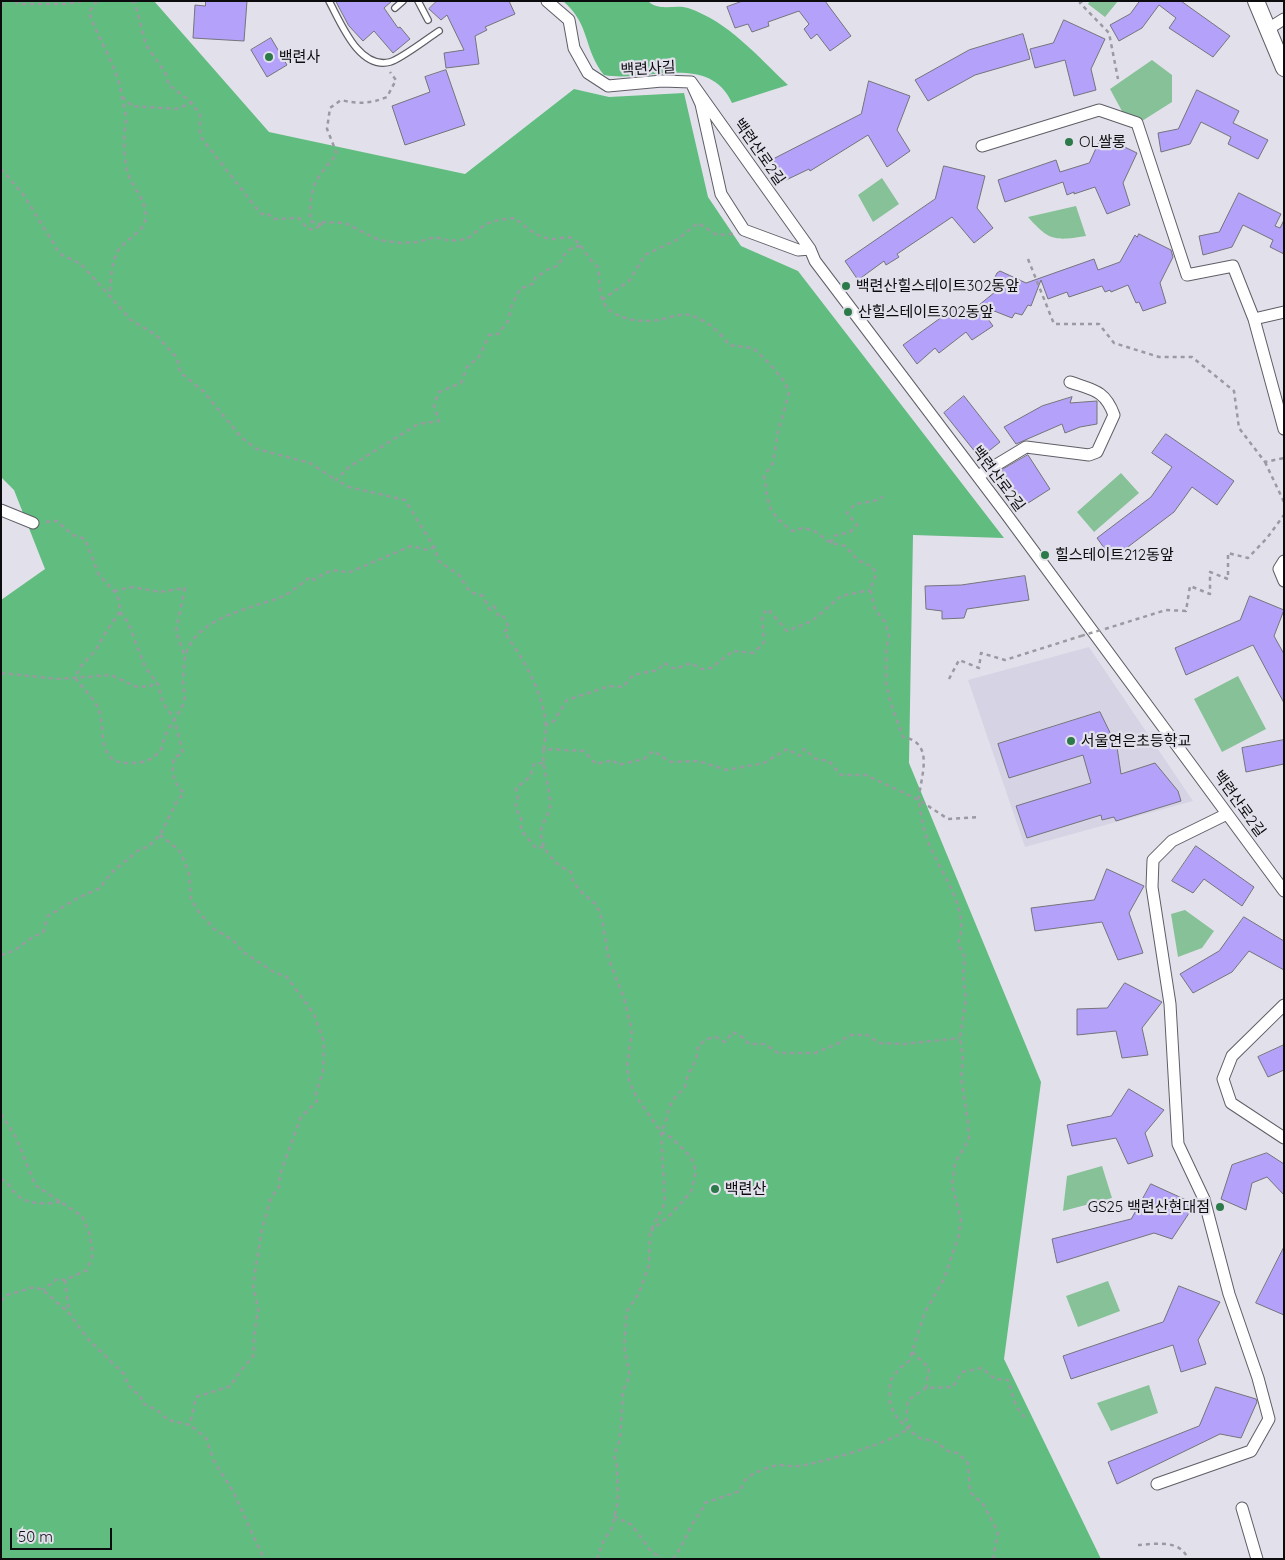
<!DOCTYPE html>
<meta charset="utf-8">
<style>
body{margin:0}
#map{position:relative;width:1285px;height:1560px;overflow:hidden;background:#e2e1eb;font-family:Quicksand,sans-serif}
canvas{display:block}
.frame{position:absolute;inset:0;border:2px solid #0c0b0e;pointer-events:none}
.scale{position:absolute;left:10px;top:1528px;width:102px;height:22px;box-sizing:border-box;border:2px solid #0c0b0e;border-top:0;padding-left:6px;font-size:15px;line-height:18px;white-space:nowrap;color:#0c0b0e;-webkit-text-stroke:4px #e2e1eb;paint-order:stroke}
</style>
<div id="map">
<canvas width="1285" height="1560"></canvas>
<div class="frame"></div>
<div class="scale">50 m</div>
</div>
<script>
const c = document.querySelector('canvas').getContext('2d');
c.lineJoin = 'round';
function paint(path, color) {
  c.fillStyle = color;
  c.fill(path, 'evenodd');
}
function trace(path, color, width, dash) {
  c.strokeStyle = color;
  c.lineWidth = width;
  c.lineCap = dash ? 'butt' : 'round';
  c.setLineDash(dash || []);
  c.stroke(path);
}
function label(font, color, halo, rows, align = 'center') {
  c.font = font + ' Quicksand,"Noto Sans KR",sans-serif';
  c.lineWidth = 4.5;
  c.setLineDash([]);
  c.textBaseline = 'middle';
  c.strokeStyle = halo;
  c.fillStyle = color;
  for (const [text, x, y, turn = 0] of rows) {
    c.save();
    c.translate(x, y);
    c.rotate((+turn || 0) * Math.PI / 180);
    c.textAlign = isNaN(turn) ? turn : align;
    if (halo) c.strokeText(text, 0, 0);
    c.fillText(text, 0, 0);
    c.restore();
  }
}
const built = new Path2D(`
 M 1089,647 L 1193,801 L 1025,847 L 968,680 Z`);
const green = new Path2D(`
 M 1090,1 L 1118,1 L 1105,17 L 1088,4 Z
 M 1152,60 L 1172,75 L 1172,102 L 1142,121 L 1123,113 L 1110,89 Z
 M 882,178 L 899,204 L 873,222 L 858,195 Z
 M 1076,206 L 1086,236 C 1055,241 1049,241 1028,217 Z
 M 1121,473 L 1139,493 L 1094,532 L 1077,512 Z
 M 1238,676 L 1266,729 L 1222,752 L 1194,699 Z
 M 1185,910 L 1214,931 L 1202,948 L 1178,957 L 1171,914 Z
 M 1102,1166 L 1112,1198 L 1063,1211 L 1067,1176 Z
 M 1108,1281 L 1120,1311 L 1078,1327 L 1066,1296 Z
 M 1149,1385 L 1158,1413 L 1111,1431 L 1097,1403 Z`);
const forest = new Path2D(`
 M 1,1 L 154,1 L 269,132 L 465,174 L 574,89 L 609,97 L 684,93 L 708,197 L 741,246 L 798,271 L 1004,538 L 913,535 L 909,763 L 1041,1082 L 1004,1359 L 1101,1559 L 1,1559 L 1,600 L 45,569 L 14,490 L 1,477 Z
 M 563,1 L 648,1 C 659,12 675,4 688,8 C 729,22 757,56 788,85 L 732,103 C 709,52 646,83 604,75 C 583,49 591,25 563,1 Z`);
const building = new Path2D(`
 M 206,1 L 247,1 L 244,41 L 193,38 L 195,5 L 205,6 Z
 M 336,1 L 392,1 L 384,8 L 398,28 L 400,27 L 410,39 L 393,53 L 374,31 L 363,41 L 349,26 Z
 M 437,1 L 509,1 L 515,14 L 485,27 L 487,30 L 475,36 L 479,64 L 446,68 L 444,53 L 464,50 L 447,15 L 441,20 L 429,9 Z
 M 743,1 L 825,1 L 851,36 L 830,51 L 817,34 L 811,39 L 804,29 L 809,24 L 799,11 L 768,22 L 769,26 L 752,32 L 748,24 L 735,28 L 727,7 Z
 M 1140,1 L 1181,1 L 1230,36 L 1213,57 L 1169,28 L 1176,18 L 1159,5 L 1142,28 L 1119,41 L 1110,25 L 1130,14 Z
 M 1064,20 L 1105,39 L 1091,69 L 1096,90 L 1074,96 L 1065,60 L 1035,68 L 1030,49 L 1053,43 Z
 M 1023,34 L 1030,59 L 975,75 L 928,101 L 915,80 L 969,50 Z
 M 271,38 L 287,65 L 267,77 L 251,50 Z
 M 446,70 L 465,125 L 405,145 L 392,106 L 430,92 L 425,77 Z
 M 869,81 L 910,96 L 897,130 L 910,151 L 887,167 L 868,135 L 810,171 L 809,169 L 784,181 L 773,159 L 861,114 Z
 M 1197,90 L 1239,111 L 1233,123 L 1268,140 L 1258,159 L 1228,144 L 1231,137 L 1201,122 L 1190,144 L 1161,152 L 1158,133 L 1178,129 Z
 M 1102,136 L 1137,153 L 1123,183 L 1130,205 L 1107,214 L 1095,187 L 1074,194 L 1074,192 L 1067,195 L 1063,182 L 1005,202 L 998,180 L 1056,160 L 1060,172 L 1089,163 Z
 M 944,166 L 985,176 L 977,208 L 993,228 L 974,243 L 952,217 L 897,254 L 899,257 L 886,265 L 884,261 L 858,280 L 845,261 L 935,199 Z
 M 1239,193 L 1281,214 L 1275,226 L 1280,228 L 1284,220 L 1284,254 L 1270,247 L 1273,240 L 1243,225 L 1232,247 L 1203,255 L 1199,236 L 1219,232 Z
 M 1139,234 L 1171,250 L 1173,257 L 1160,283 L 1166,303 L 1143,311 L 1139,302 L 1136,303 L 1128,285 L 1111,292 L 1110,290 L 1105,292 L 1102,286 L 1069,297 L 1067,292 L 1048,299 L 1041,280 L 1031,306 L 1028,305 L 1022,315 L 1015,313 L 1012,318 L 979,305 L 995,292 L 989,290 L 997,273 L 1000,271 L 1026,283 L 1094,259 L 1098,270 L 1120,262 L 1135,235 L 1137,237 Z
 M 978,305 L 993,326 L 972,340 L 966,332 L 939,353 L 935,348 L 917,364 L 903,345 L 953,309 L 961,319 Z
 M 964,396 L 1000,442 L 980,458 L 944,413 Z
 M 1072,397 L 1070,403 L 1097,401 L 1097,424 L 1080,427 L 1065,433 L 1062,424 L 1016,444 L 1004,427 L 1042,406 Z
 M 1166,434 L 1234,481 L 1217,505 L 1192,487 L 1174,512 L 1112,559 L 1097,538 L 1151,497 L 1172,467 L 1152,453 Z
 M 1028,455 L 1050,489 L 1025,505 L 1002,470 Z
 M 1025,576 L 1029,600 L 967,609 L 964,618 L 942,619 L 942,611 L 926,609 L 925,586 L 961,585 Z
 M 1250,596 L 1284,610 L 1274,636 L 1284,654 L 1284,703 L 1253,645 L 1186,675 L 1175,648 L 1240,620 Z
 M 1100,712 L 1117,747 L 1121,774 L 1155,763 L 1178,791 L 1181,801 L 1116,821 L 1114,817 L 1102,820 L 1101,815 L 1027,838 L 1016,806 L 1091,783 L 1083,755 L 1009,778 L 998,744 Z
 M 1284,740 L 1284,764 L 1246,772 L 1242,748 Z
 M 1196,846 L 1254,887 L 1242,906 L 1204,879 L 1193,893 L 1172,881 Z
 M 1107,869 L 1144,886 L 1129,913 L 1143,953 L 1118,960 L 1102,922 L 1035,931 L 1031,908 L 1094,900 Z
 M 1244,917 L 1284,941 L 1284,970 L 1249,951 L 1232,972 L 1193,993 L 1180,974 L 1219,951 Z
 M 1125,983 L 1162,1002 L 1142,1028 L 1148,1055 L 1122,1058 L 1116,1031 L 1077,1035 L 1077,1009 L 1107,1008 Z
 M 1284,1045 L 1284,1070 L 1268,1077 L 1258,1057 Z
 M 1129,1089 L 1164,1110 L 1145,1133 L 1153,1156 L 1128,1164 L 1116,1138 L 1072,1146 L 1067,1125 L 1111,1116 Z
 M 1267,1153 L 1284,1164 L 1284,1195 L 1267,1177 L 1252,1183 L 1246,1210 L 1221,1199 L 1232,1165 Z
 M 1151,1184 L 1195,1204 L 1172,1239 L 1154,1233 L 1057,1263 L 1052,1239 L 1131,1219 Z
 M 1284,1247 L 1284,1315 L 1256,1303 Z
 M 1179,1286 L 1220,1302 L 1198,1340 L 1206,1364 L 1181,1372 L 1173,1345 L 1071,1379 L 1063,1356 L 1163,1322 Z
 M 1216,1387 L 1256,1399 L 1257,1402 L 1241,1438 L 1220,1434 L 1117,1484 L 1108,1462 L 1199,1426 Z`);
const path = new Path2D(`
 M 15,1 L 19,4 L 66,4 L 84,1
 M 97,1 L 89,12 C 98,40 118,67 122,97 C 123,104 127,116 126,122 C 123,138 124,155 127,171 C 130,184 146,199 146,216 C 145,233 126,238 118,251 C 112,260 110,283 110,295
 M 132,1 L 135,3 L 146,45 L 165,72 L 169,85 L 190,101 L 200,114 L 200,136 L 261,214 L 268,214 L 274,219 L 299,218 L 307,228 L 314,230 L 324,222 L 345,223 L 379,240 L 401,243 L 418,242 L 435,237 L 451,241 L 467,239 L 486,224 L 498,220 L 515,218 C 526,227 537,238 553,239 C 558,239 567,236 572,238 C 583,244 588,260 598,267 C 600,277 599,289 602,298 C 607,319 641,323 659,320 C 669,318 679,313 689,315 C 706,319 720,332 729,345 L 753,348 L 769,363 L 785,382 L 789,393 L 778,432 L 773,463 L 764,476 C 770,508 765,509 792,531 L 803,528 L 813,530 L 831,543 L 845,546 L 858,560 L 873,567 L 876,575 L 870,590 L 875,609 L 885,622 L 889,636 L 886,651 L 886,682 L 890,701 L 903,737 C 936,743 920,777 919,799 C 919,807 922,817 923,825 C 931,865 973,903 958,944 L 965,957 L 963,975 L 966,999 L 960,1038 L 963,1061 L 961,1076 L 968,1123 L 969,1139 L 955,1163 L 952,1185 L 961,1219 L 959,1235 L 944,1279 L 925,1312 L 909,1361 L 900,1368 L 890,1381 L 890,1405 L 898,1419 L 910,1431 L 920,1438 L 934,1441 L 950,1452 L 958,1453 L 968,1463 L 970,1492 L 983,1504 L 998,1532 L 993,1559
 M 1082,1 L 1080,3 L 1109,33 L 1118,79
 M 1,7 L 4,1
 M 122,97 L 132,106 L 176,109 L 191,103
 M 1,169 L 23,194 L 57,249 L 62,255 L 81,264 L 131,320 L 156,335 L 177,358 L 180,372 L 203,391 L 242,438 L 257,449 L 310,463 L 336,480
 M 322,225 L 310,221 C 310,185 314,181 337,154 L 327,129 L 330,108 L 341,100 C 358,104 370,104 387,97 L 396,80 L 390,72
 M 580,246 C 568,247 563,256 558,266 L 550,268 L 535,278 L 535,283 L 520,289 L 512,305 L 508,321 L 498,334 L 489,335 L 479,357 L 467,367 L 461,383 L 439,392 L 434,405 L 439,421 L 418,424 L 349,467 L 336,480 L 349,487 L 405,500 L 434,547 L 439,561 L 459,575 L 470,592 L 483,596 L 490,610 L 494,606 L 498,615 L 503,615 L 509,628 L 504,632 C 523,658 539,685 545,717 C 547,727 545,739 544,749 L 584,751 L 596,764 L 613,760 L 618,765 L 644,759 L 653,751 L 671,762 L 698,761 L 727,770 L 764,763 L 787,749 L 800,756 L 804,749 L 816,759 L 829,761 L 841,775 L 866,775 L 919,800 L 948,819 L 978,817
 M 1028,259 L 1054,324 L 1099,324 L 1114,343 L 1159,357 L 1192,357 L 1234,391 L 1239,428 L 1265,462 L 1284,458
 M 602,300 L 629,281 L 645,255 L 678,239 L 698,223 L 717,235 L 733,234
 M 1265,462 L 1284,502
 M 831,543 L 834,536 L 850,532 L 857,525 L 847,513 L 855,504 L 874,501 L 883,497
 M 114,591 L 132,587 L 160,592 L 185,588 L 176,631 L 185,657
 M 120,612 C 112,623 104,634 98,646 C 91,659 78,663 76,679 C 83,688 95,700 99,710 C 106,735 96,765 132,763 C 146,763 154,759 162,748 C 165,724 183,715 185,696 C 186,693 183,689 183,685 C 183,677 184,667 185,658 C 193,618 250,609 281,597 C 291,593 301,584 310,577 L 314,580 C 327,571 334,568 348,573 L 411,546 L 428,550 L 434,547
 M 1105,629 L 1166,610 L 1186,611 L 1190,586 L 1210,594 L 1210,572 L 1228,579 L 1228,553 L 1248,558 L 1267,538 L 1284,515
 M 1,673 L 58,679 L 111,675 L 137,687 L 151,686 L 155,680
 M 949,679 L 959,660 L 979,668 L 981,653 L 1005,660 L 1081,636
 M 545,726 L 554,721 L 567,700 L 610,686 L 623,687 L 633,675 L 658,670 L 664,663 L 675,669 L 691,663 L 701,669 L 711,668 L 733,651 L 754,653 L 764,642 L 762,615 L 768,609 L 787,631 L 812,621 L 841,596 L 870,590
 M 544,749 C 541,769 551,787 550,806 C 550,815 541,823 541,831 C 540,849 556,866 571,872 L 573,881 L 580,891 L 597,905 L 602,920 L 609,960 L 624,998 L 632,1031 L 627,1066 L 629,1080 L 636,1096 L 661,1132 L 672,1138 L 691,1157 L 696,1171 L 691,1192 L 669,1216 L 651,1231
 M 543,763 L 534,764 L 530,777 L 516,788 L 518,800 L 515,808 L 521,817 L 521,830 L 536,848 L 544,847
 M 160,835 L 180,851 L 189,873 L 191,899 L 198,911 L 214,929 L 233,940 L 243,952 L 274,972 L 287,977 L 314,1014 L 324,1042 L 323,1072 L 316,1092 L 317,1101 L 301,1117 L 280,1174 L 279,1187 L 271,1198 L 262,1229 L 253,1285 L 259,1313 L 257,1316 L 253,1346 L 255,1353 C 247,1365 237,1373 231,1386 L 196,1397 L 190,1425
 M 1,955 C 21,951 24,939 43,933 L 48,916 L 76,899 L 100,888 L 111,873 L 140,849 L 148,847 L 160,835 L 177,801 L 184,793 C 173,782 171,774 174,758 L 183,753 L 174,718 L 163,703 L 158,684 L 145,667 L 128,622 L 120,612 L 119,600 L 114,591 L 99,575 L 85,539 L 73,535 L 57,521 L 45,522
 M 1,1114 L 16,1137 L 35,1185 L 82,1216 L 89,1232 L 93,1254 L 87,1270 L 65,1280 L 57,1279 L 43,1290
 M 1,1179 C 12,1185 10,1189 17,1195 C 29,1205 45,1204 60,1202
 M 65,1280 L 69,1313
 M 1,1301 L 7,1295 L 34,1287 L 43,1290 L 69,1313 L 88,1339 L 124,1374 L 128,1385 L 141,1397 L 142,1403 L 157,1410 L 168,1420 L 190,1425 L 206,1438 L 214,1461 L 233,1491 L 264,1559
 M 912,1352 L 929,1368 L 926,1388
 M 614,1516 L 632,1525 L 650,1550 L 662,1559
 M 1138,1545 C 1156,1544 1180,1539 1188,1559
 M 597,1559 L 603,1542 L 612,1528 L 618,1501 L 617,1466 L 614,1455 L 620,1440 L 623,1390 L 630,1376 L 624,1346 L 627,1311 L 639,1293 L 649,1265 L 650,1232 L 665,1203 L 661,1132 C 672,1112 663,1106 685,1088 C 687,1068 698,1066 698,1046 L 707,1039 L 716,1037 L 725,1042 L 733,1032 L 742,1037 L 749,1044 L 764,1044 L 778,1053 L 815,1053 L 839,1043 L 849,1035 L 867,1035 L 879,1043 L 904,1044 L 960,1038
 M 673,1559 C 682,1547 686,1536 693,1523 C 697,1516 702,1511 705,1503 L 740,1491 C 742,1487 744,1481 747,1478 C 753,1473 772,1465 780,1465 C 786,1465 792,1467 799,1466 C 819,1463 901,1441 910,1426 L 906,1420 L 908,1400 L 926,1388 L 953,1387 L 962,1372 L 982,1368 L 995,1379 L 1008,1380 L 1016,1406 L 1027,1420`);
const lane = new Path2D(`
 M 329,1 C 341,23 359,70 390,62 C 401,59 428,38 439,31
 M 418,1 L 428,20
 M 395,8 L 403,1`);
const street = new Path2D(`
 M 547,1 L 569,20 L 574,48 L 588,73 L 608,86 L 662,81 L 691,82 L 701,104 L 721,194 L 744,230 L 798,250 L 810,249
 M 1268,29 L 1284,19
 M 691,82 L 810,249 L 815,261 L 1004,511 L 1284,891
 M 982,146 L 1099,110 L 1137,123 L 1187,275 L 1233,266 L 1254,319
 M 1284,312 L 1254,319 L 1284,429
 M 978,476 L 1026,447 L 1089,455 L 1097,452 L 1114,415 C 1105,390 1093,390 1070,382
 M 1,510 L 33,523
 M 1284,561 L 1279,569 L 1284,581
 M 1284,1005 L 1232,1056 L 1223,1079 L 1231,1103 L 1284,1138
 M 1157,1484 L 1251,1451 L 1269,1419 L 1258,1378 L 1229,1294 L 1204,1199 L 1178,1144 L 1170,1004 L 1152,887 L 1153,860 L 1172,841 L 1227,814
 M 1242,1508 L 1257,1559`);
const secondary = new Path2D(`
 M 1256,1 L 1284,68`);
const pathBridge = new Path2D(`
 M 1081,636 L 1104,629`);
const markers = [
 [269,57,5,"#2c7a49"],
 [1069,142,5,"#2c7a49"],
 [846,286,5,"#2c7a49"],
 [848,312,5,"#2c7a49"],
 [1045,555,5,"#2c7a49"],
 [1071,741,5,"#2c7a49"],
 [715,1189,5,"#2c7a49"],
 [1220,1207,5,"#2c7a49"]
];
const poiNames = [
 ["백련사",279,57],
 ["OL쌀롱",1079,142],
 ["백련산힐스테이트302동앞",856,286],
 ["산힐스테이트302동앞",858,312],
 ["힐스테이트212동앞",1055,555],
 ["서울연은초등학교",1081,741],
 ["백련산",725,1189],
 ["GS25 백련산현대점",1210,1207,"right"]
];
const streetNames = [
 ["백련사길",648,69,-3],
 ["백련산로2길",759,152,55],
 ["백련산로2길",998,479,53],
 ["백련산로2길",1239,804,54]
];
paint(built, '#d6d3e4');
paint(green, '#86c197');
paint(forest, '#61bc7f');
paint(building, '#b4a1f9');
trace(building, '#75737c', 1);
trace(lane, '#5f5e66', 8);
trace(street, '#5f5e66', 13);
trace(secondary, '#5f5e66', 18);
trace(path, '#9b9aa2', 2.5, [4, 4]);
trace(lane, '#fff', 5.5);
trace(street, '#fff', 11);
trace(secondary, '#fff', 16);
trace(pathBridge, '#9b9aa2', 2.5, [4, 4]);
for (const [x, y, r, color] of markers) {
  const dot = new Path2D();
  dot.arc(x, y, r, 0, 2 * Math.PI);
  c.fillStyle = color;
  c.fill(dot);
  trace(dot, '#e2e1eb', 2);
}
label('15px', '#0c0b0e', '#e2e1eb', poiNames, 'left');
label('15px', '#0c0b0e', '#e2e1eb', streetNames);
</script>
